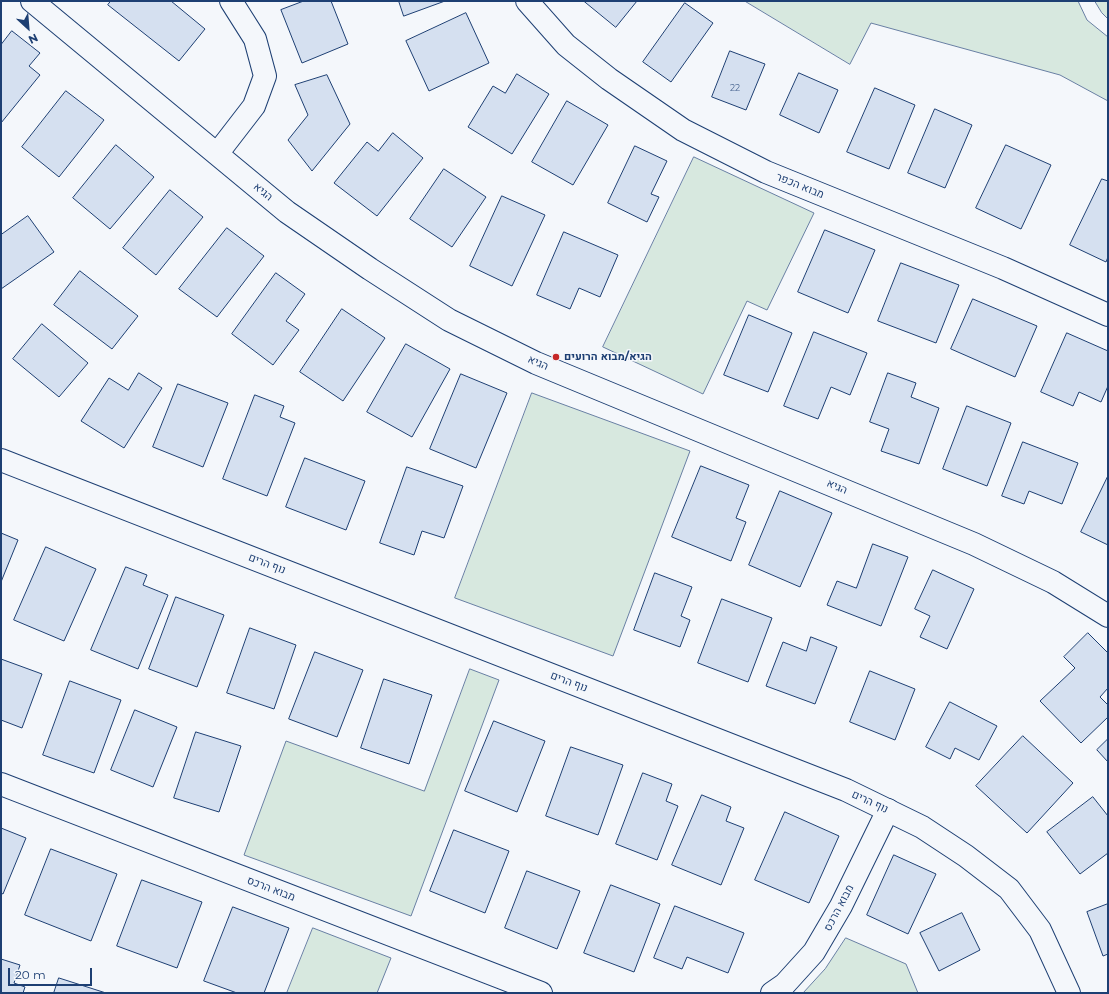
<!DOCTYPE html>
<meta charset="utf-8">
<style>
body{margin:0}
#map{position:relative;width:1109px;height:994px;overflow:hidden;background:#f4f7fb;font-family:Montserrat,sans-serif}
canvas{display:block}
.frame{position:absolute;inset:0;border:2px solid #1d3f73;pointer-events:none}
.north{position:absolute;left:8px;top:8px;width:40px;height:40px;-webkit-text-stroke:3px #f4f7fb;paint-order:stroke;rotate:154deg;font-size:11px;font-weight:700;line-height:16px;text-align:center;color:#1d3f73}
.north::after{content:'';display:block;margin:auto;width:14px;height:18px;background:#1d3f73;clip-path:polygon(50% 0,100% 100%,50% 72%,0 100%)}
.scale{position:absolute;left:8px;top:968px;width:84px;height:18px;box-sizing:border-box;border:2px solid #1d3f73;border-top:0;padding-left:5px;font-size:12px;line-height:14px;white-space:nowrap;color:#1d3f73;-webkit-text-stroke:3px #f4f7fb;paint-order:stroke}
</style>
<div id="map">
<canvas width="1109" height="994"></canvas>
<div class="frame"></div>
<div class="north">N</div>
<div class="scale">20 m</div>
</div>
<script>
const c = document.querySelector('canvas').getContext('2d');
c.lineJoin = 'round';
function paint(path, color) {
  c.fillStyle = color;
  c.fill(path, 'evenodd');
}
function trace(path, color, width, dash) {
  c.strokeStyle = color;
  c.lineWidth = width;
  c.lineCap = dash ? 'butt' : 'round';
  c.setLineDash(dash || []);
  c.stroke(path);
}
function label(font, color, halo, rows, align = 'center') {
  c.font = font + ' Montserrat,Heebo,sans-serif';
  c.lineWidth = 3;
  c.setLineDash([]);
  c.textBaseline = 'middle';
  c.strokeStyle = halo;
  c.fillStyle = color;
  for (const [text, x, y, turn = 0] of rows) {
    c.save();
    c.translate(x, y);
    c.rotate((+turn || 0) * Math.PI / 180);
    c.textAlign = isNaN(turn) ? turn : align;
    if (halo) c.strokeText(text, 0, 0);
    c.fillText(text, 0, 0);
    c.restore();
  }
}
const green = new Path2D(`
 M 745,1 L 1078,1 L 1087,20 L 1108,37 L 1108,101 L 1060,75 L 871,23 L 850,64 Z
 M 1095,1 L 1108,1 L 1108,19 L 1102,13 Z
 M 694,157 L 814,213 L 767,310 L 747,301 L 703,394 L 603,347 Z
 M 532,393 L 690,451 L 613,656 L 455,598 Z
 M 470,669 L 499,680 L 411,916 L 244,855 L 286,741 L 424,791 Z
 M 313,928 L 391,958 L 377,993 L 287,993 Z
 M 846,938 L 906,964 L 918,993 L 803,993 L 825,969 Z`);
const building = new Path2D(`
 M 111,1 L 171,1 L 205,29 L 179,61 L 108,5 Z
 M 304,1 L 331,1 L 348,44 L 302,63 L 281,10 Z
 M 399,1 L 445,1 L 404,16 Z
 M 584,1 L 637,1 L 616,27 Z
 M 685,3 L 713,23 L 671,82 L 643,62 Z
 M 466,13 L 489,63 L 429,91 L 406,41 Z
 M 12,31 L 40,53 L 29,66 L 40,75 L 1,123 L 1,45 Z
 M 730,51 L 765,64 L 746,110 L 712,97 Z
 M 799,73 L 838,90 L 819,133 L 780,115 Z
 M 517,74 L 549,94 L 512,154 L 468,127 L 493,86 L 505,93 Z
 M 327,75 L 350,124 L 312,171 L 288,140 L 308,115 L 295,85 Z
 M 875,88 L 915,105 L 889,169 L 847,152 Z
 M 66,91 L 104,120 L 59,177 L 22,147 Z
 M 567,101 L 608,125 L 573,185 L 532,162 Z
 M 935,109 L 972,125 L 945,188 L 908,173 Z
 M 393,133 L 423,158 L 377,216 L 334,183 L 367,142 L 378,151 Z
 M 116,145 L 154,177 L 110,229 L 73,198 Z
 M 1006,145 L 1051,165 L 1021,229 L 976,208 Z
 M 635,146 L 667,161 L 651,194 L 659,197 L 647,222 L 608,203 Z
 M 444,169 L 486,197 L 452,247 L 410,219 Z
 M 1102,179 L 1108,181 L 1108,257 L 1106,262 L 1070,245 Z
 M 170,190 L 203,217 L 156,275 L 123,248 Z
 M 502,196 L 545,215 L 512,286 L 470,266 Z
 M 28,216 L 54,252 L 1,289 L 1,235 Z
 M 227,228 L 264,256 L 217,317 L 179,289 Z
 M 825,230 L 875,250 L 848,313 L 798,292 Z
 M 564,232 L 618,255 L 600,297 L 579,288 L 570,309 L 537,295 Z
 M 901,263 L 959,285 L 936,343 L 878,321 Z
 M 80,271 L 138,316 L 112,349 L 54,305 Z
 M 276,273 L 305,294 L 286,321 L 299,330 L 273,365 L 232,334 Z
 M 973,299 L 1037,326 L 1015,377 L 951,349 Z
 M 342,309 L 385,338 L 343,401 L 300,372 Z
 M 749,315 L 792,333 L 768,392 L 724,375 Z
 M 42,324 L 88,363 L 59,397 L 13,359 Z
 M 814,332 L 867,353 L 850,395 L 831,387 L 818,419 L 784,406 Z
 M 1067,333 L 1108,351 L 1108,386 L 1101,402 L 1079,392 L 1073,406 L 1041,392 Z
 M 406,344 L 450,369 L 412,437 L 367,412 Z
 M 139,373 L 162,388 L 124,448 L 81,421 L 109,378 L 128,390 Z
 M 888,373 L 916,383 L 911,397 L 939,408 L 919,464 L 881,451 L 889,429 L 870,422 Z
 M 461,374 L 507,393 L 476,468 L 430,449 Z
 M 178,384 L 228,403 L 203,467 L 153,447 Z
 M 255,395 L 284,406 L 280,417 L 295,423 L 267,496 L 223,479 Z
 M 967,406 L 1011,423 L 987,486 L 943,469 Z
 M 1023,442 L 1078,463 L 1062,504 L 1029,491 L 1024,504 L 1002,496 Z
 M 305,458 L 365,481 L 346,530 L 286,507 Z
 M 701,466 L 749,485 L 736,518 L 746,522 L 731,561 L 672,537 Z
 M 407,467 L 463,486 L 444,538 L 422,531 L 414,555 L 380,543 Z
 M 1108,476 L 1108,545 L 1081,532 Z
 M 780,491 L 832,513 L 800,587 L 749,565 Z
 M 1,533 L 18,540 L 1,582 Z
 M 873,544 L 908,557 L 881,626 L 827,605 L 837,581 L 856,588 Z
 M 46,547 L 96,569 L 64,641 L 14,620 Z
 M 126,567 L 147,575 L 143,585 L 168,595 L 138,669 L 91,650 Z
 M 933,570 L 974,589 L 947,649 L 920,637 L 930,616 L 915,609 Z
 M 655,573 L 692,587 L 681,616 L 690,620 L 680,647 L 634,630 Z
 M 176,597 L 224,615 L 197,687 L 149,669 Z
 M 722,599 L 772,618 L 748,682 L 698,663 Z
 M 250,628 L 296,645 L 274,709 L 227,693 Z
 M 1088,633 L 1108,653 L 1108,688 L 1100,697 L 1108,705 L 1108,717 L 1081,743 L 1040,701 L 1075,668 L 1064,657 Z
 M 811,637 L 837,647 L 815,704 L 766,686 L 783,642 L 806,651 Z
 M 315,652 L 363,670 L 337,737 L 289,719 Z
 M 1,659 L 42,674 L 22,728 L 1,720 Z
 M 870,671 L 915,689 L 895,740 L 850,722 Z
 M 384,679 L 432,695 L 409,764 L 361,748 Z
 M 70,681 L 121,700 L 94,773 L 43,755 Z
 M 950,702 L 997,726 L 979,760 L 955,748 L 950,759 L 926,747 Z
 M 135,710 L 177,727 L 153,787 L 111,770 Z
 M 494,721 L 545,741 L 517,812 L 465,791 Z
 M 196,732 L 241,746 L 219,812 L 174,798 Z
 M 1023,736 L 1073,783 L 1027,833 L 976,786 Z
 M 1108,739 L 1108,762 L 1097,750 Z
 M 571,747 L 623,765 L 598,835 L 546,816 Z
 M 643,773 L 672,784 L 666,801 L 678,806 L 657,860 L 616,844 Z
 M 702,795 L 731,807 L 726,821 L 744,828 L 721,885 L 672,865 Z
 M 1093,797 L 1108,816 L 1108,853 L 1080,874 L 1047,832 Z
 M 785,812 L 839,836 L 809,903 L 755,880 Z
 M 1,828 L 26,838 L 3,894 L 1,893 Z
 M 454,830 L 509,851 L 485,913 L 430,891 Z
 M 51,849 L 117,874 L 91,941 L 25,915 Z
 M 894,855 L 936,874 L 908,934 L 867,915 Z
 M 527,871 L 580,891 L 557,949 L 505,928 Z
 M 142,880 L 202,902 L 177,968 L 117,946 Z
 M 611,885 L 660,904 L 634,972 L 584,953 Z
 M 1108,904 L 1108,954 L 1103,956 L 1087,912 Z
 M 675,906 L 744,933 L 728,973 L 687,957 L 682,969 L 654,958 Z
 M 233,907 L 289,928 L 264,993 L 237,993 L 204,981 Z
 M 962,913 L 980,950 L 939,971 L 920,933 Z
 M 1,959 L 20,965 L 14,983 L 25,987 L 23,993 L 1,993 Z
 M 59,978 L 106,993 L 54,993 Z`);
const street = new Path2D(`
 M 32,1 L 287,212 L 370,269 L 449,320 L 536,363 L 974,544 L 1053,582 L 1108,616
 M 527,1 L 566,45 L 609,79 L 683,130 L 766,172 L 1003,268 L 1108,315
 M 217,154 L 254,106 L 265,76 L 255,39 L 231,1
 M 1,784 L 541,993
 M 772,993 L 785,984 L 814,952 L 841,906 L 888,810`);
const secondary = new Path2D(`
 M 1,460 L 846,790 L 922,827 L 966,856 L 1009,889 L 1040,930 L 1069,993`);
const markers = [
 [556,357,4,"#c62828"]
];
const numberNames = [
 ["22",735,88]
];
const streetNames = [
 ["מבוא הכפר",800,186,22],
 ["הגיא",263,192,40],
 ["הגיא",538,363,24],
 ["הגיא",837,487,23],
 ["נוף הרים",267,564,21],
 ["נוף הרים",569,682,21],
 ["נוף הרים",870,802,25],
 ["מבוא הרכס",271,889,21],
 ["מבוא הרכס",839,908,-62]
];
const poiNames = [
 ["הגיא/מבוא הרועים",564,357]
];
paint(green, '#d7e8df');
trace(green, '#687fa3', 1);
paint(building, '#d5e0f0');
trace(building, '#1d3f73', 1);
trace(street, '#1d3f73', 24);
trace(secondary, '#1d3f73', 24);
trace(street, '#f4f7fb', 22);
trace(secondary, '#f4f7fb', 22);
for (const [x, y, r, color] of markers) {
  const dot = new Path2D();
  dot.arc(x, y, r, 0, 2 * Math.PI);
  c.fillStyle = color;
  c.fill(dot);
  trace(dot, '#f4f7fb', 1.5);
}
label('9px', '#4b6792', null, numberNames);
label('11px', '#1d3f73', '#f4f7fb', streetNames);
label('bold 11px', '#1d3f73', '#f4f7fb', poiNames, 'left');
</script>
